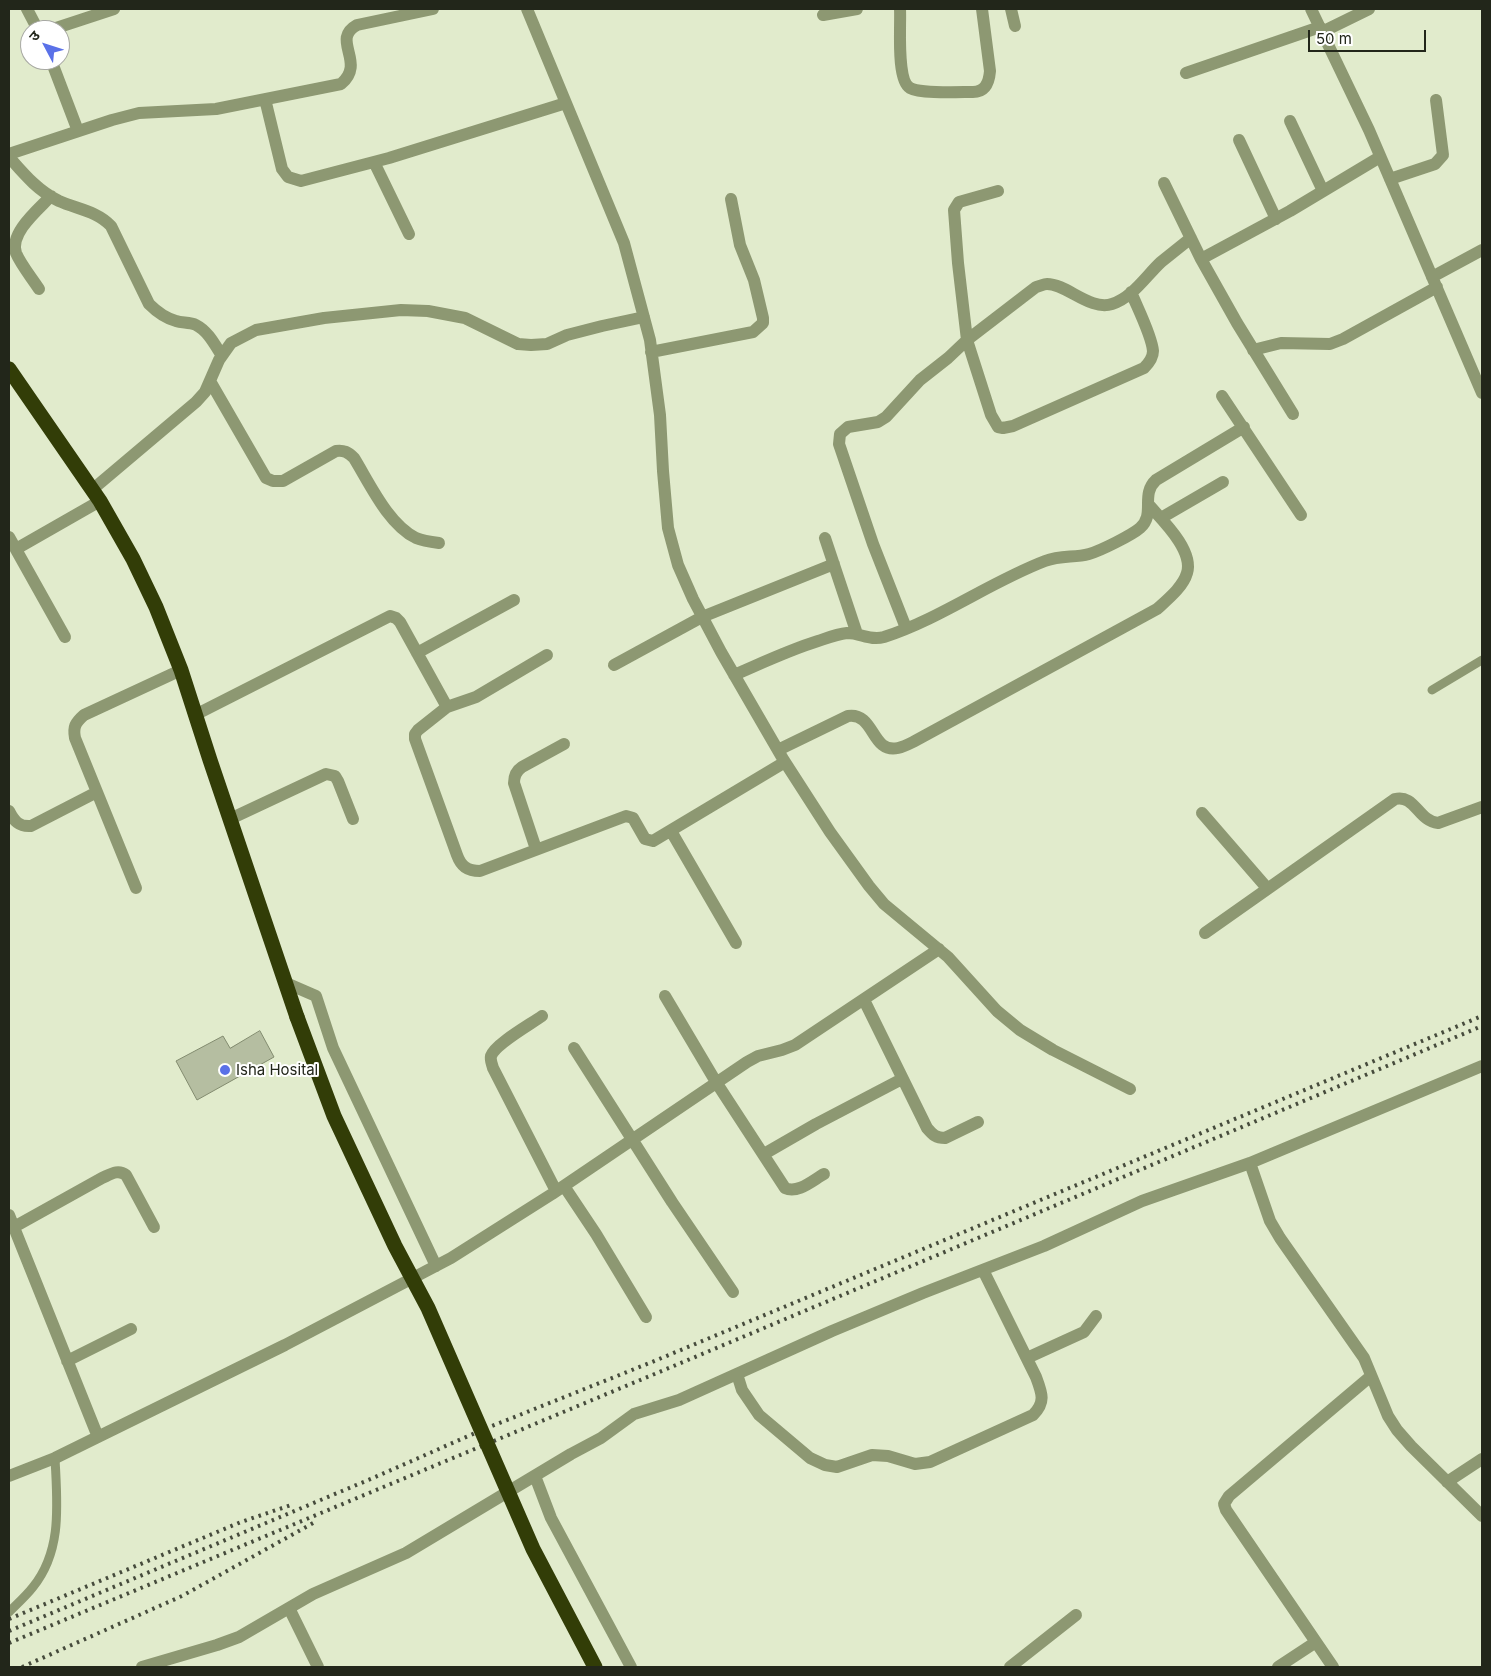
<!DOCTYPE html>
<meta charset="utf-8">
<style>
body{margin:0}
#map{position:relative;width:1491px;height:1676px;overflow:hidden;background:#e1ebcc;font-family:Inter,"Noto Sans Devanagari",sans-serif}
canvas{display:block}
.frame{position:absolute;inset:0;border:10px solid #22261a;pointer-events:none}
.north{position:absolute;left:20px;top:20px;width:50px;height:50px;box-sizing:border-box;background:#fff;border:1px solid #a7a8a3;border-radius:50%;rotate:310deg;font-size:14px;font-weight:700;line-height:20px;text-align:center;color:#22261a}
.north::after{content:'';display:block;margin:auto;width:18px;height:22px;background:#5a71e8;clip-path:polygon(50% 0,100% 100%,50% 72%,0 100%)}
.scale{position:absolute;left:1308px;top:30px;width:118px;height:22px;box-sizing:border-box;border:2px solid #22261a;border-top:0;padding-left:6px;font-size:15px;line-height:18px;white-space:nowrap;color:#22261a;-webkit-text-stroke:4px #fff;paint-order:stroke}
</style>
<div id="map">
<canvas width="1491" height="1676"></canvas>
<div class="frame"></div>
<div class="north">उ</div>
<div class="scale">50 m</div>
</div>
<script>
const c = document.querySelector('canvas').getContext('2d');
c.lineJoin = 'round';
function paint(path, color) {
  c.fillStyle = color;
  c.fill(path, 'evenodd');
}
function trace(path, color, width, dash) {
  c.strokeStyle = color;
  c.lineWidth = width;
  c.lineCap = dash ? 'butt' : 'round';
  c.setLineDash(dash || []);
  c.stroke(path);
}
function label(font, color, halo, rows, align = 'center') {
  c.font = font + ' Inter,sans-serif';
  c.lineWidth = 4;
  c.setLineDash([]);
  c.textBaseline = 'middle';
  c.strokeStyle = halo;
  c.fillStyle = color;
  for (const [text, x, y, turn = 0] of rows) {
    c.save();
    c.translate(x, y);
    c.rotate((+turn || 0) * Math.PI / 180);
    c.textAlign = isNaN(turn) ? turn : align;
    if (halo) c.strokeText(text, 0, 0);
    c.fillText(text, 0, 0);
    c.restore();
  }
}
const building = new Path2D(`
 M 260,1031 L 274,1057 L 197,1100 L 176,1061 L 223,1036 L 230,1048 Z`);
const lane = new Path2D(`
 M 1432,690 L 1482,660
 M 9,1612 C 17,1604 26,1596 33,1587 C 63,1550 57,1502 55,1458`);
const street = new Path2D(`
 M 27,9 L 38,30
 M 527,9 L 624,243 L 650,340 L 660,415 L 663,471 L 668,528 L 678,565 L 693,599 L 721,652 L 783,759 L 830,832 L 869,886 L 884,904 L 948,957 L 997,1011 L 1020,1030 L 1053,1050 L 1130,1089
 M 900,9 C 901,25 896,80 910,88 C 920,94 960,92 973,92 C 985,92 989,83 990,71 L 982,9
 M 1011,9 L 1015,26
 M 1311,9 L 1369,130 L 1482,393
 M 823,15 L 857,9
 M 50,30 L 114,9
 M 1322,32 L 1369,9
 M 51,60 L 78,131
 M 1186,73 L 1320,27
 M 265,99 L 282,169 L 288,177 L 301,181 L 389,158 L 566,103
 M 1290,121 L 1323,191
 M 1239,140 L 1276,219
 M 9,154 L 112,120 L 139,113 L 216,109 L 341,84 C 367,62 330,40 357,25 L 433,9
 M 9,157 C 24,174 38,191 59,201 C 77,209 97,211 111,226 L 149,304 C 157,312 165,318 176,321 C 182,323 190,322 196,325 C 208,331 215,345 222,356
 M 374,162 L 409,234
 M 1390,179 L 1435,164 L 1443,155 L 1436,100
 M 1164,183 L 1201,259 L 1237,323 L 1293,414
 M 998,191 L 959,202 L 954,210 L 958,263 L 967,340 L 991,415 L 998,427 L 1003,428 L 1013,426 L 1144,368 C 1149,363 1153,358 1153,351 C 1152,336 1137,307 1131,292
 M 1201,259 L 1290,211 L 1380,157
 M 1432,277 L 1482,250
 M 39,289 C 32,278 21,265 16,253 C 9,233 39,209 51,196
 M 1253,350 L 1281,343 L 1330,344 L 1343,339 L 1437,287
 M 651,352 L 753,332 L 763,323 L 763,318 L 754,280 L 740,245 L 731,199
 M 210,381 L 266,478 L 273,481 L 283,481 L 336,451 C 344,450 348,452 354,458 C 370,484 388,524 416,538 C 423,541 431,542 439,543
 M 1222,396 L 1301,515
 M 93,489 L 196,402 L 205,392 L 219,360 L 231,343 L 256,330 L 324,318 L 401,310 L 428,311 L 465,318 L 518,344 L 531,345 L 547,344 L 567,335 L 602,326 L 644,317
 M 1161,518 L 1223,482
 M 9,537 L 65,637
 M 825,538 L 857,634
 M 16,549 L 100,501
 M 906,628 L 873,544 L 839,444 L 840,434 L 848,427 L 878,422 L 886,417 L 920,380 L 948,358 L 967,340 L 1036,287 C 1040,286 1044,284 1047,284 C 1067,284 1090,311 1112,304 C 1132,298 1146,276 1161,262 C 1171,254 1181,246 1191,238
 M 417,653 L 514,600
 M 547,655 L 476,697 L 447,707 L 418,730 L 415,734 L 415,739 L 457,855 C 461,866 467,871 480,871 L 626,816 L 633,818 L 645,839 L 653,841 L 785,762
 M 614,665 L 702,617 L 834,564
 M 734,675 C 762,663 789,650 818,641 C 827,638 837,634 847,633 C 861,633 870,641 884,637 C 940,619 990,582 1045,561 C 1061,555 1074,558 1089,554 C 1100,551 1132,535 1140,528 C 1156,514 1140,495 1156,480 L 1244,427
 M 195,715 L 390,616 L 396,618 L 400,622 L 447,707
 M 778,750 L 848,716 C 875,712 871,754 898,748 C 903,747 909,744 913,742 L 1157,609 C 1168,599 1183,587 1187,573 C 1194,550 1162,520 1148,504
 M 9,811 C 14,821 19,827 31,826 L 97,792
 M 1202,813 L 1267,888
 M 230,819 L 326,774 L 335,776 L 338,781 L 353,819
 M 671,831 L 736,943
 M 536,849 L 514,783 C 514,776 516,771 522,767 L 564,744
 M 136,888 L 75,738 C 73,727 75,723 84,715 L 181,670
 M 1205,933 L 1395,799 C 1415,794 1418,821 1438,823 L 1482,807
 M 286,983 L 316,996 L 333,1048 L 436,1266
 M 665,996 L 716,1082 L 785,1188 C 798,1194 813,1180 824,1174
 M 864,1000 C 885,1043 906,1086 927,1128 C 933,1135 936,1138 945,1138 L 978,1122
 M 542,1016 C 531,1024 495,1044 491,1056 C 490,1060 492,1064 493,1068 L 556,1191
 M 574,1048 L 672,1202 L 733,1292
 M 764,1154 L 816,1124 L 902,1079
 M 1250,1163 L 1270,1221 L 1280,1238 L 1364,1358 L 1388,1416 L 1397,1430 L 1411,1446 L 1482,1516
 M 564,1186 L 596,1234 L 646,1317
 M 9,1215 L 98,1437
 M 14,1227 L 102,1178 C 111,1174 118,1169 126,1175 L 154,1227
 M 1027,1358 L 1084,1332 L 1096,1316
 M 67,1361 L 131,1329
 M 737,1374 L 742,1390 L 759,1415 L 810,1458 L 825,1465 L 837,1467 L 872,1455 L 888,1456 L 915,1464 L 930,1462 L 1033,1415 C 1046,1402 1042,1393 1036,1377 L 983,1270
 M 9,1476 L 55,1458 L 285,1345 L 451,1258 L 552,1194 L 747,1062 L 758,1056 L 782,1050 L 795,1045 L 939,949
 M 535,1476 L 551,1518 L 631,1667
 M 1447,1482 L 1482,1459
 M 289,1608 L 318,1667
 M 142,1667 L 217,1645 L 239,1637 L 313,1594 L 406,1553 L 571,1454 L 601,1438 L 634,1414 L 679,1400 L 832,1331 L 923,1293 L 1044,1246 L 1142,1201 L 1250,1163 L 1482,1066
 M 1010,1667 L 1076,1615
 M 1278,1667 L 1316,1642
 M 1333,1667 L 1226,1510 L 1224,1504 L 1229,1496 L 1371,1376`);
const highway = new Path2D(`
 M 9,369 L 100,501 L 133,559 L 156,607 L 181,670 L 210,760 L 297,1017`);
const rail = new Path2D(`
 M 9,1619 L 241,1522 L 294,1504
 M 9,1631 L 373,1478 L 482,1430 L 652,1362 L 1482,1016
 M 9,1643 L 657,1373 L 1482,1026
 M 22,1667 L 182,1596 L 315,1522`);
const highwayBridge = new Path2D(`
 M 297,1017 L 334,1116 L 395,1246 L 428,1308 L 533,1549 L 595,1667`);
const markers = [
 [225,1070,6,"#5a71e8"]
];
const poiNames = [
 ["Isha Hosital",236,1070]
];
paint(building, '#b5bea1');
trace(building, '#828b6f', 1);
trace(lane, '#8d9872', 9);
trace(street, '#8d9872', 12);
trace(highway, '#323d07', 15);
trace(rail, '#464b3c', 4, [2.5, 5]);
trace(highwayBridge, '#323d07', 15);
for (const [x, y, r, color] of markers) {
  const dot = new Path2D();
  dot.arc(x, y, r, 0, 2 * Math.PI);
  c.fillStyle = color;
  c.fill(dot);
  trace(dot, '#fff', 2);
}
label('15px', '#22261a', '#fff', poiNames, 'left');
</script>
